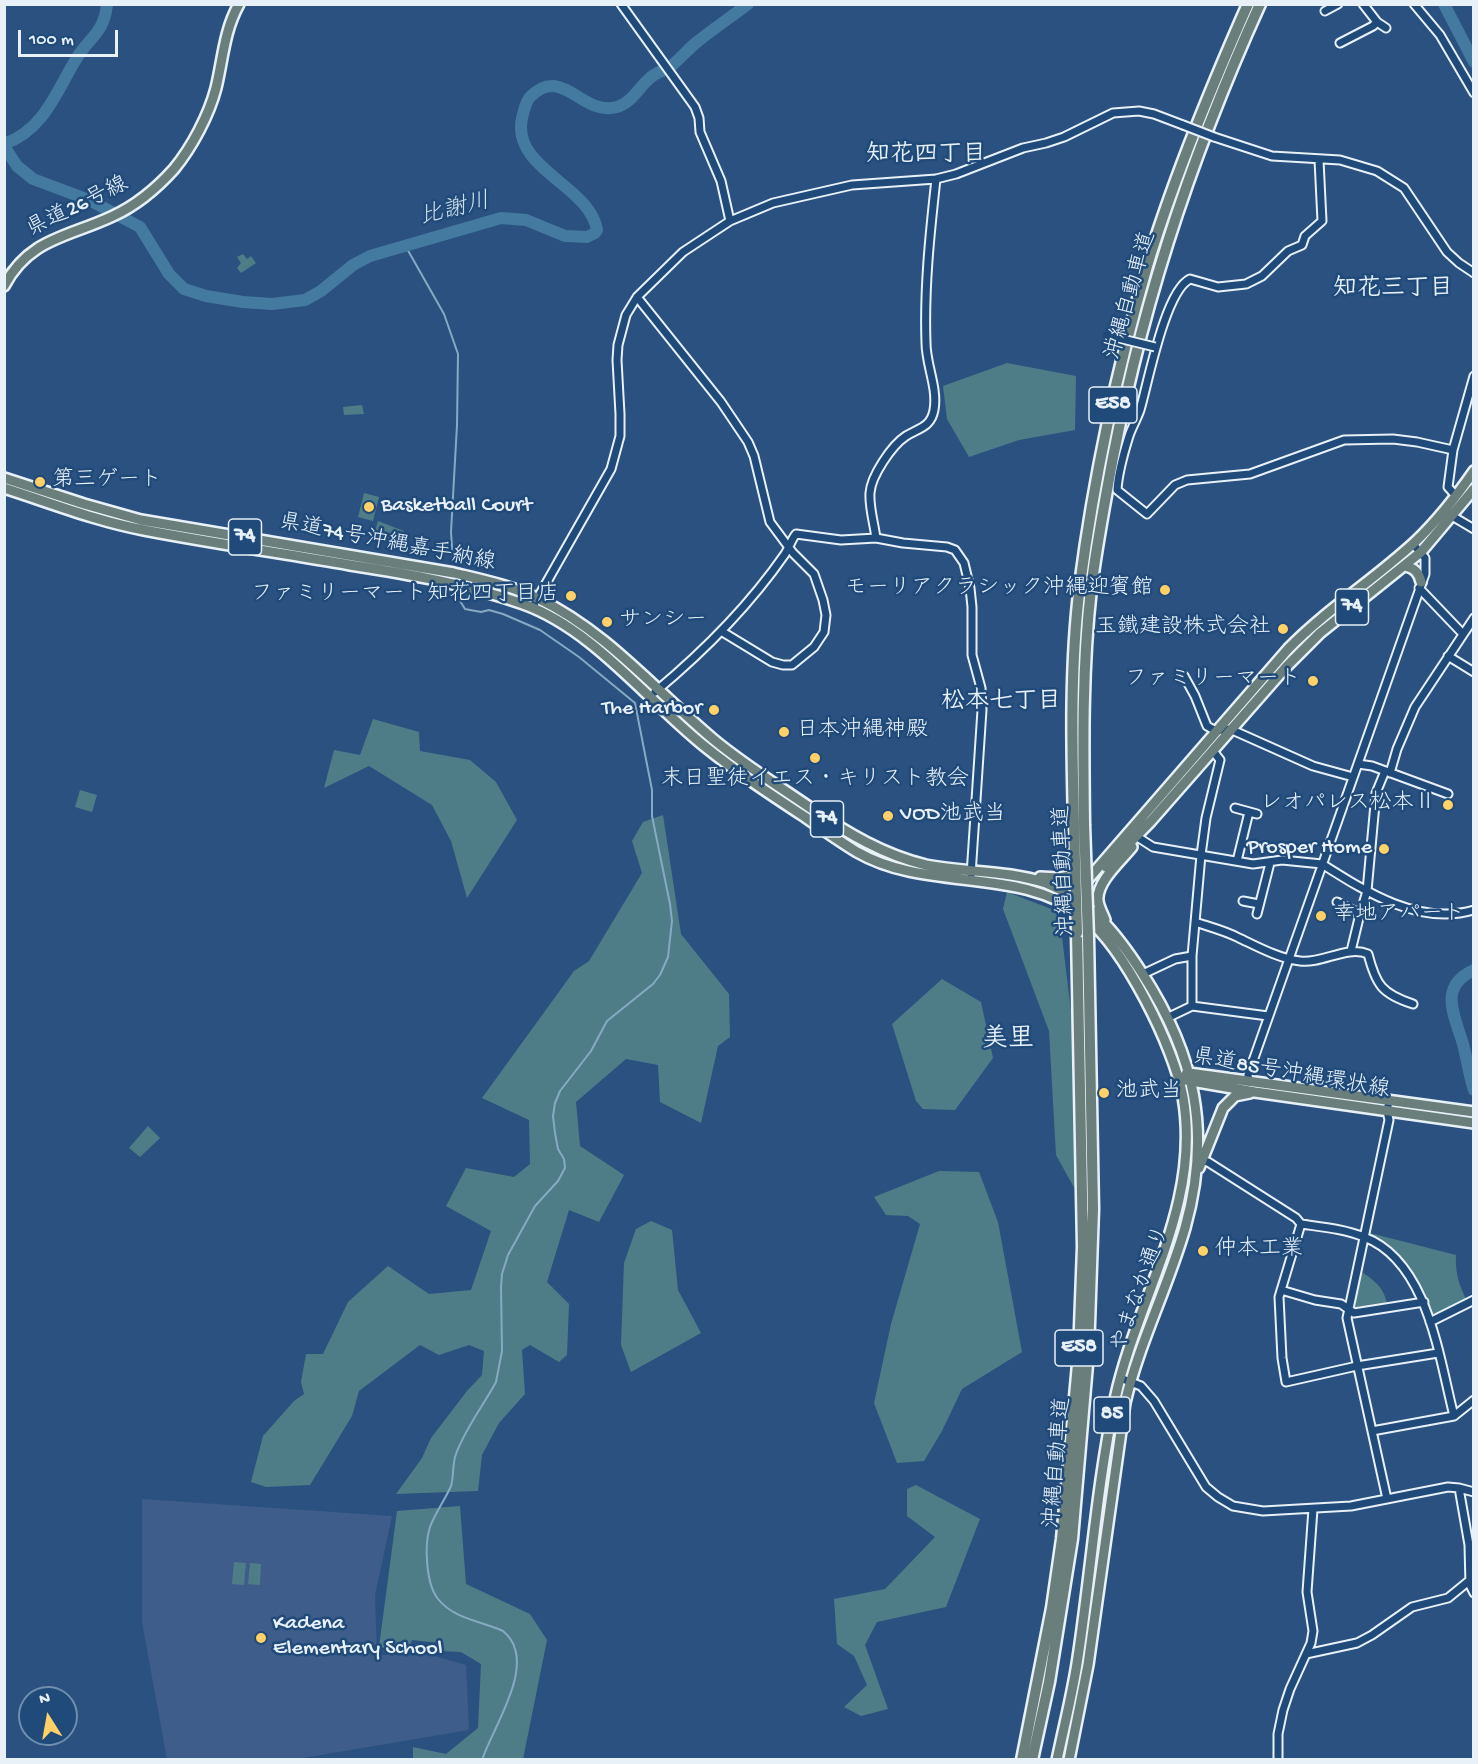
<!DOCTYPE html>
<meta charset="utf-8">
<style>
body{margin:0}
#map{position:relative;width:1478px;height:1764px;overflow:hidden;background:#2b5180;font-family:"Gochi Hand",sans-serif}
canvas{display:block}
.frame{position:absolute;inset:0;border:6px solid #e8f1f8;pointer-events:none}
.north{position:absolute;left:18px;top:1686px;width:60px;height:60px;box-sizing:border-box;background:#1f4a7a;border:2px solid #6f8dac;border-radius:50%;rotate:349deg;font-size:16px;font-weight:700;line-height:24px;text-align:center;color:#e8f1f8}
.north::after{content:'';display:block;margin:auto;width:21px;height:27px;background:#ffd166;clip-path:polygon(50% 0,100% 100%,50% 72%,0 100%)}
.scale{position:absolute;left:18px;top:30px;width:100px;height:27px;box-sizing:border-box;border:3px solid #e8f1f8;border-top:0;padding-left:8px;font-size:18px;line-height:21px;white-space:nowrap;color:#e8f1f8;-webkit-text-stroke:4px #1f4a7a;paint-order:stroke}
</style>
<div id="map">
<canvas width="1478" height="1764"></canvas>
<div class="frame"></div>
<div class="north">N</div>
<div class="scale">100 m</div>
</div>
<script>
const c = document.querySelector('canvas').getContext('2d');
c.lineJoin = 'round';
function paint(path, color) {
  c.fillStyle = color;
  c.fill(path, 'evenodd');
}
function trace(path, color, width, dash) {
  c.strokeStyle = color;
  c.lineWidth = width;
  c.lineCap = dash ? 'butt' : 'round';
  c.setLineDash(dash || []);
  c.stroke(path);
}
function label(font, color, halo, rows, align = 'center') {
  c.font = font + ' "Gochi Hand","Klee One",sans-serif';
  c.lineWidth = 5;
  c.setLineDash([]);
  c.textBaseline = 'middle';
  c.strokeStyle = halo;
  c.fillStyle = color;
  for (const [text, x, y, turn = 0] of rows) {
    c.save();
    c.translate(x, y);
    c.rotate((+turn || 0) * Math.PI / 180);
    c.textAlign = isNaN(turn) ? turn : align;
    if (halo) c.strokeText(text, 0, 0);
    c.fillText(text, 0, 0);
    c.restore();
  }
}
const built = new Path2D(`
 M 142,1499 L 392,1516 L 375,1595 L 377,1655 L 431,1655 L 466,1665 L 469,1730 L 297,1759 L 167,1759 L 142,1622 Z`);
const green = new Path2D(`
 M 243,254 L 247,259 L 251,256 L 256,263 L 241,273 L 237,268 L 241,263 L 237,257 Z
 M 1007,363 L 1076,376 L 1075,430 L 1019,440 L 969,457 L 947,419 L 943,386 Z
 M 362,405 L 364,414 L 344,415 L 343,407 Z
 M 364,493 L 379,497 L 373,521 L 358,517 Z
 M 378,521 L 404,531 L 400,543 L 374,535 Z
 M 373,719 L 419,732 L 420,751 L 470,760 L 496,782 L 517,820 L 467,898 L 451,841 L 432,805 L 369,766 L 324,788 L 334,750 L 360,755 Z
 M 80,790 L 97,795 L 92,812 L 75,807 Z
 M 663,815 L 681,934 L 729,994 L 730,1037 L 718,1046 L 701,1123 L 660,1102 L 658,1065 L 626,1059 L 576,1102 L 580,1146 L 624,1175 L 599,1222 L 569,1210 L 547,1282 L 569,1304 L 567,1355 L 559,1362 L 530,1345 L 522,1350 L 525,1394 L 499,1423 L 482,1455 L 478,1491 L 396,1494 L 422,1458 L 431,1438 L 467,1391 L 482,1375 L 484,1351 L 469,1345 L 439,1355 L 420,1345 L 359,1391 L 352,1416 L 310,1485 L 266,1487 L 251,1482 L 263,1436 L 294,1401 L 304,1394 L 301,1382 L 306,1354 L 323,1354 L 348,1302 L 388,1266 L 429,1294 L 471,1290 L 491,1231 L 446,1206 L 466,1168 L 514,1177 L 530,1164 L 529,1120 L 482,1098 L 574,971 L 589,961 L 642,873 L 632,841 L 643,822 Z
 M 1007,892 L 1059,912 L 1075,1045 L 1076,1191 L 1056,1155 L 1049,1031 L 1003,909 Z
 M 942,979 L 981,1002 L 993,1058 L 955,1110 L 923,1109 L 916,1101 L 892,1024 Z
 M 148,1126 L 160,1138 L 140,1157 L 129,1148 Z
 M 939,1171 L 979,1172 L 998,1222 L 1022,1352 L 962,1389 L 942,1431 L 924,1461 L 897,1463 L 874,1403 L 891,1324 L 920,1224 L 908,1216 L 886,1215 L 874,1197 Z
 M 651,1221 L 672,1230 L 678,1290 L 701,1333 L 631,1372 L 621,1345 L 624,1263 L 636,1229 Z
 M 1366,1232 L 1456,1255 C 1455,1273 1459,1286 1468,1303 L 1430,1322 L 1401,1264 L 1365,1237 Z
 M 1358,1270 C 1375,1280 1385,1288 1388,1308 L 1349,1311 Z
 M 916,1485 L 980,1519 L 946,1607 L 877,1622 L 865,1645 L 888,1709 L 861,1716 L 844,1707 L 867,1685 L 854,1656 L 837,1644 L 834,1599 L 885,1589 L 935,1537 L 907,1516 L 907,1489 Z
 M 460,1506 L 466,1584 L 530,1614 L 547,1640 L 523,1759 L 413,1759 L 413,1747 L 446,1754 L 478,1728 L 481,1664 L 461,1652 L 440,1651 L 439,1643 L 412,1640 L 406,1653 L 379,1647 L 397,1511 Z
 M 234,1562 L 246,1563 L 244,1585 L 232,1584 Z
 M 250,1563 L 261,1564 L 260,1585 L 248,1584 Z`);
const stream = new Path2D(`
 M 406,247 L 444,314 L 458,354 L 457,425 L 451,532 L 453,561
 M 457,596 L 465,609 L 481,612 L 489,610 L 503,614 L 540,630 L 579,657 L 635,703 L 652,790 L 652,816 L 670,904 L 672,921 L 668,957 L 660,975 L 653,984 L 607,1021 L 591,1051 L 560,1091 L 555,1103 L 553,1116 L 555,1133 L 558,1149 L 564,1159 L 565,1168 L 558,1181 L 535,1206 L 508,1255 L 502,1274 L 501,1287 L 502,1351 L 496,1382 C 483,1406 465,1429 456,1454 C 452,1465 454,1476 451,1486 C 445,1500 435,1513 430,1527 C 424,1545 426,1584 438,1599 C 454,1619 481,1621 503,1631 C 540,1661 493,1726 482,1760`);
const river = new Path2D(`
 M 1444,4 L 1474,62
 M 4,144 C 45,130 57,89 78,56 C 91,37 105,30 107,4
 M 4,146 L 17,166 L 33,179 L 89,200 L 140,227 L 169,274 L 184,289 L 206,296 L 243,302 L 272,304 L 305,300 L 321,291 L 353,265 L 370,256 L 501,218 L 526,220 L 565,236 L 587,237 L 595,233 L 597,230 C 590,185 511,169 522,118 C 524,111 525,103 530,97 C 563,64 582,117 617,107 C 633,102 638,88 650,78 C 656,72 664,71 670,67 C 679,60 687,50 697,42 C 713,29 731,17 748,4
 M 1474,970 C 1437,987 1455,1016 1463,1044 C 1467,1059 1469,1075 1474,1090`);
const minor = new Path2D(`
 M 621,4 L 695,107 L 699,118 L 700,132 L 721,181 L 730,221
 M 1363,4 L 1377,22 L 1386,28
 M 1414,4 L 1440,35 L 1474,93
 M 1325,11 L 1338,4
 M 1340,43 L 1373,26 L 1377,22
 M 1214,137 L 1272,156 L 1340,160 L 1377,171 L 1404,188 L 1447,252 L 1459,263 L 1474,273
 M 1319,160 L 1322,221 L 1305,236 L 1302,245 L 1288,251 L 1262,276 L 1246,284 L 1218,287 L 1190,279 C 1165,291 1148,383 1140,410 C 1137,419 1132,427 1129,436 C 1124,452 1118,473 1117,490 L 1147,514 L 1175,485 L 1187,480 L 1250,474 L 1344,440 L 1393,439 L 1417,442 L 1453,450
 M 637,297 L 721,402 L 748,442 L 754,456 L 770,522 L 793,553 L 814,574 L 823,600 L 826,615 L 824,632 L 814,647 L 792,665 L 783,665 L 772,662 L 721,631
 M 1456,496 L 1448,487 L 1453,450 L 1474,376
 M 1452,516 L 1474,529
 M 876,538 C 874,523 869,507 870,493 C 871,476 892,445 906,436 C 919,428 931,427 934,410 C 938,388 926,365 926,343 C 924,288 930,233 936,179
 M 1419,588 L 1463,634
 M 532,608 L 611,469 L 620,436 L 620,414 L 617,360 L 618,345 L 626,315 L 637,297 L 683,252 L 730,221 L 773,203 L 852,185 L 936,179 L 956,174 L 1023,148 L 1046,143 L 1064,137 L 1113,113 L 1139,111 L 1154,114 L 1183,125
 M 1448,656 L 1474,672
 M 1184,676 L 1195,696 L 1207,726 L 1216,731 L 1230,729 L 1313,766 L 1353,777
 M 655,692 C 703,652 749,606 785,554 C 789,548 791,540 796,534 L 841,540 L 876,538 L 903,543 L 947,547 L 955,550 L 964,563 L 970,588 L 972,607 L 972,655 L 981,688 L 982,710 L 971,875
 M 1358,764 L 1372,766 L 1448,794
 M 1390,773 L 1397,749 L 1415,707 L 1474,618
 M 1235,808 L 1257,814
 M 1136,836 L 1153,847 L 1253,864 L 1282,860 L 1322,864 C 1366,892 1419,926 1474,910
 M 1237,861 L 1249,812
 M 1243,901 L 1259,904
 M 1337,902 L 1360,914
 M 1257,914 L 1270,863
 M 1195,922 C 1210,927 1226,931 1239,938 C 1256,946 1280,959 1300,961 C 1322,964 1347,945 1368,954 C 1376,985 1382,994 1413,1004
 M 1351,951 L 1360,914 L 1367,891 L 1376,793 L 1385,771
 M 1143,974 L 1175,959 L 1192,956
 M 1192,1006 L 1192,956 L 1201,855 L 1206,818 L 1220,760 L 1213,751
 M 1167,1018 L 1192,1006 L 1268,1016
 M 1249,1082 L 1248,1075 L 1425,574 L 1425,558 L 1413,544
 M 1203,1161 L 1208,1162 L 1296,1218 L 1301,1224 C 1322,1227 1345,1229 1364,1237 C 1428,1261 1439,1358 1454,1416
 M 1301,1224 L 1279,1297 L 1282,1358 L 1286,1382 L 1357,1366 L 1438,1353
 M 1281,1290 L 1315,1300 L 1341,1304 L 1354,1313 L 1424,1302
 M 1430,1322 L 1474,1300
 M 1120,1378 L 1141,1386 L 1154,1401 L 1206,1487 L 1218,1497 L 1233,1506 L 1263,1511 L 1351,1506 L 1448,1487 L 1459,1488 L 1474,1492
 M 1372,1431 L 1454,1416 L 1474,1400
 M 1459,1488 L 1469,1545 L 1470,1585 L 1474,1593
 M 1387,1499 L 1347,1318 L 1389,1120 L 1387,1111 L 1389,1101
 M 1306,1654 L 1357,1643 L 1372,1635 L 1412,1607 L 1448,1598 L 1470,1580
 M 1278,1760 L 1278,1734 L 1283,1710 L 1290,1689 L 1311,1643 L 1313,1631 L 1307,1592 L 1313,1509`);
const major = new Path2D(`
 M 4,286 C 29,238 69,237 113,216 C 137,205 156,189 174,169 C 192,147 209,115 216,88 C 223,59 224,31 239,4
 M 4,478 L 84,504 L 141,520 L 454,573 C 483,580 512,586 539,599 C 606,631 657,692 713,739 C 744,765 779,786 812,809 C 847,833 884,855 926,865 C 966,873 1007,870 1046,883 C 1090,900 1117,934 1142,973 C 1195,1055 1212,1132 1185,1228 C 1168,1287 1139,1343 1125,1403 L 1088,1665 L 1069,1760
 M 4,488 C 51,503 96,521 144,530 C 212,543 281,553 350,565 C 408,574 467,584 523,604 C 593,629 646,699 703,745 C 735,771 770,794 805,817 C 822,829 839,841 857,852 C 928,893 1019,865 1085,917 C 1125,949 1174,1047 1183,1097 C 1202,1205 1137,1297 1115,1399 C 1097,1484 1091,1572 1078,1657 C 1073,1692 1064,1726 1057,1760
 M 1405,566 C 1415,568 1419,573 1421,582
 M 1106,867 L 1151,821 L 1287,666 L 1320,633 L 1421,552 L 1474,489
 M 1040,877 L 1059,878 L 1080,874
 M 1083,885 L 1288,649 C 1327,609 1374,580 1415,542 C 1437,521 1456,497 1474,471
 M 1105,920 C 1103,914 1099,908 1098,901 C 1096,882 1121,861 1132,847
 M 1186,1074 L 1189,1073 L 1474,1112
 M 1186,1080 L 1255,1092 L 1474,1123
 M 1199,1168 L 1223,1108 L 1235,1096 L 1250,1093`);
const highway = new Path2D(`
 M 1084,824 C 1083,745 1082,667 1091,589 C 1095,556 1101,523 1107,490 C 1137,319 1188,163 1260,4
 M 1074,825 C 1072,745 1070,665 1080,585 C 1094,478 1117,370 1147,266 C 1174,177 1210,90 1248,4
 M 1022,1760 L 1052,1608 L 1062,1539 L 1079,1353 L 1083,1247 L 1077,933
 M 1032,1760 L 1049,1682 L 1072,1539 L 1088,1353 L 1093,1209 L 1088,937`);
const minorBridge = new Path2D(`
 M 1183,125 L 1214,137
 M 1106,335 L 1155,347`);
const highwayBridge = new Path2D(`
 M 1084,824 L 1088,937
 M 1074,825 L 1077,933`);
const markers = [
 [40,482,6,"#ffd166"],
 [369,507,6,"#ffd166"],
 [1165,590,6,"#ffd166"],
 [571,596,6,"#ffd166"],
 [607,622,6,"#ffd166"],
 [1283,629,6,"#ffd166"],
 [1313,681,6,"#ffd166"],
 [714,710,6,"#ffd166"],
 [784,732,6,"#ffd166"],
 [815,758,6,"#ffd166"],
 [1448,805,6,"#ffd166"],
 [888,816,6,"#ffd166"],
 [1384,849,6,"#ffd166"],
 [1321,916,6,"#ffd166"],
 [1104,1093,6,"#ffd166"],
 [1203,1251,6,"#ffd166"],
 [261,1638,6,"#ffd166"]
];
const shields = [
 [1113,405,48],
 [245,537,33],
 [1352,607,33],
 [827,819,33],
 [1079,1348,48],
 [1112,1415,36]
];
const shieldNames = [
 ["E58",1113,405],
 ["74",245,537],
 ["74",1352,607],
 ["74",827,819],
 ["E58",1079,1348],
 ["85",1112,1415]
];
const streetNames = [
 ["県道26号線",78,208,-26],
 ["沖縄自動車道",1132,296,-74],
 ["県道74号沖縄嘉手納線",387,544,11],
 ["沖縄自動車道",1066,871,-92],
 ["県道85号沖縄環状線",1291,1075,10],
 ["やまなか通り",1142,1289,-70],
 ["沖縄自動車道",1059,1463,-85]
];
const poiNames = [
 ["第三ゲート",52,482],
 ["Basketball Court",381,507],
 ["モーリアクラシック沖縄迎賓館",1153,590,"right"],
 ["ファミリーマート知花四丁目店",559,596,"right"],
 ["サンシー",619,622],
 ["玉鐵建設株式会社",1271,629,"right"],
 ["ファミリーマート",1301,681,"right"],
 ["The Harbor",702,710,"right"],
 ["日本沖縄神殿",796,732],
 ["末日聖徒イエス・キリスト教会",815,781,"center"],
 ["レオパレス松本Ⅱ",1436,805,"right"],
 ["VOD池武当",900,816],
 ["Prosper Home",1372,849,"right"],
 ["幸地アパート",1333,916],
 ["池武当",1116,1093],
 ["仲本工業",1215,1251],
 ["Kadena",273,1625],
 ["Elementary School",273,1650]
];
const neighbourhoodNames = [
 ["知花四丁目",926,156],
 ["知花三丁目",1393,290],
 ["松本七丁目",1001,703]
];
const waterNames = [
 ["比謝川",455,211,-14]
];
const quarterNames = [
 ["美里",1008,1041]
];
paint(built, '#3e5d8a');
paint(green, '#4f7d87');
trace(stream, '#86aac3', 2);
trace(river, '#447aa0', 12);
trace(minor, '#e8f1f8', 11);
trace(major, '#e8f1f8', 14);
trace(highway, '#e8f1f8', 15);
trace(minor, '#1f4a7a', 7);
trace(major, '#6a7f7c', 9);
trace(highway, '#6a7f7c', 10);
trace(minorBridge, '#e8f1f8', 11, []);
trace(highwayBridge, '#e8f1f8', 15, []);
trace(minorBridge, '#1f4a7a', 7);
trace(highwayBridge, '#6a7f7c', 10);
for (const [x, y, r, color] of markers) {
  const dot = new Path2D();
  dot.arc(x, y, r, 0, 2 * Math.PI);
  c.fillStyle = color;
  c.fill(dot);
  trace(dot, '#1f4a7a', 2);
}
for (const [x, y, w] of shields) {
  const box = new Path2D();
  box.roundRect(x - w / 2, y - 18, w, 36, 4.5);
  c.fillStyle = '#1f4a7a';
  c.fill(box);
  trace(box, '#e8f1f8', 1.5);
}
label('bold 21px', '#e8f1f8', null, shieldNames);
label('22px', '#e8f1f8', '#1f4a7a', streetNames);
label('22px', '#e8f1f8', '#1f4a7a', poiNames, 'left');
label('bold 24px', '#e8f1f8', '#1f4a7a', neighbourhoodNames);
label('italic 24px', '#cfdfeb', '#1f4a7a', waterNames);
label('bold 26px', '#e8f1f8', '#1f4a7a', quarterNames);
</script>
